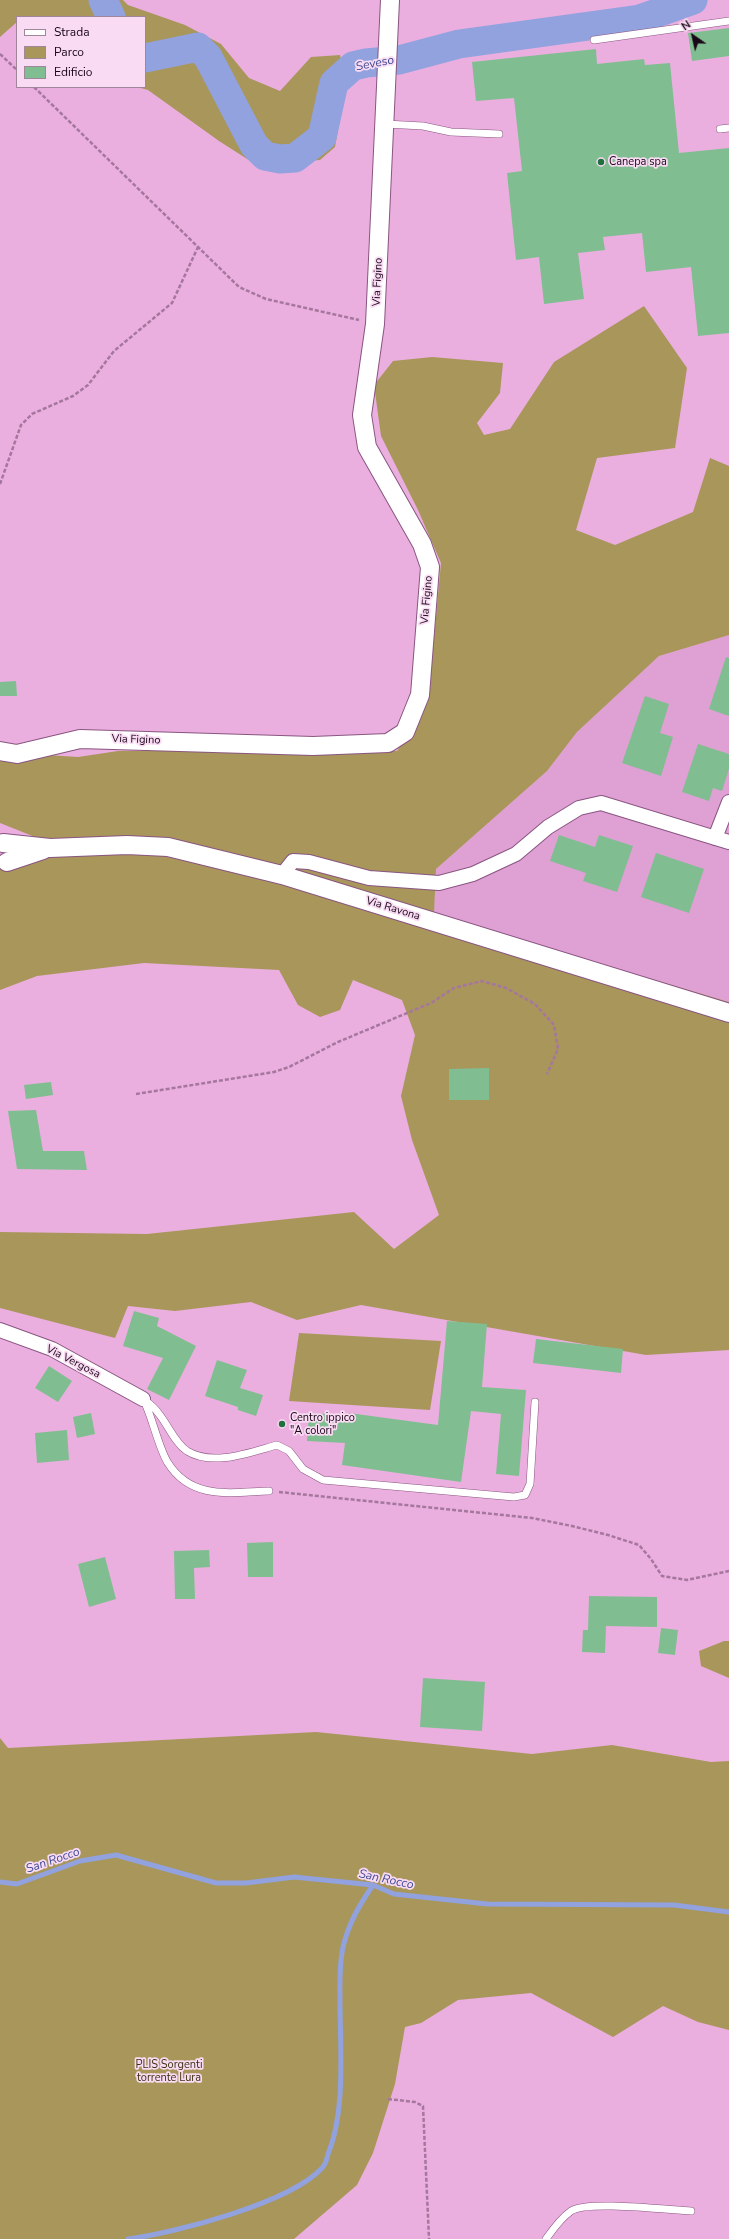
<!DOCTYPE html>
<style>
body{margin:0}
#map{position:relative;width:729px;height:2239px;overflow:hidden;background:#eaafdf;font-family:"Nunito Sans",sans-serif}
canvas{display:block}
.legend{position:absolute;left:16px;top:16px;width:130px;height:72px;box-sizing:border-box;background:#f9dbf3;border:1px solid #9f869b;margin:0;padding:5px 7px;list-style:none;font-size:12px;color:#190617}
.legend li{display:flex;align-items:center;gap:8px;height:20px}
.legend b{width:20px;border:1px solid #9f869b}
.north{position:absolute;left:673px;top:16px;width:40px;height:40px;-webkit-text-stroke:3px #f9dbf3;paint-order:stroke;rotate:326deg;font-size:11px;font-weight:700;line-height:16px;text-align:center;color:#190617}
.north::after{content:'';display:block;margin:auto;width:14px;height:18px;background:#190617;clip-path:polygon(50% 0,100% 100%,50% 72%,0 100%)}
</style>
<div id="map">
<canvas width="729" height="2239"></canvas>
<ul class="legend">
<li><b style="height:5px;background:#fff"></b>Strada</li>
<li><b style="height:11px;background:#a9965b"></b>Parco</li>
<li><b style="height:11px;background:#80be91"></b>Edificio</li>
</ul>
<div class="north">N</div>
</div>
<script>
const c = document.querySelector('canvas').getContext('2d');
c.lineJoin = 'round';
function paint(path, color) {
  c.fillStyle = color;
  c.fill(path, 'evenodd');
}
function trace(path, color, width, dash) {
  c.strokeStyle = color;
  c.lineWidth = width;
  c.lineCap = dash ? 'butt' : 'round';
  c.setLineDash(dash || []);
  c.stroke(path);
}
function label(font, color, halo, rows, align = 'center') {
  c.font = font + ' "Nunito Sans",sans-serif';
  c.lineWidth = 3.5;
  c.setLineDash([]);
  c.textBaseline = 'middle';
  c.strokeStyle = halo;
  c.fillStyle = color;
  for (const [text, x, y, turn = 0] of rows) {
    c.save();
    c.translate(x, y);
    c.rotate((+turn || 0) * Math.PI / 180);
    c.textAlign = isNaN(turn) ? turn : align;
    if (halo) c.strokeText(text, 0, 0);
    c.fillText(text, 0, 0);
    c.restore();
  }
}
const built = new Path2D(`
 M 729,635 L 729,1002 L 434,914 L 436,869 L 547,771 L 577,732 L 659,656 Z`);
const green = new Path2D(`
 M 0,0 L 123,0 L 128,5 L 185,25 L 221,44 L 249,78 L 280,91 L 311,57 L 340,55 L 347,80 L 335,147 L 320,160 L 255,164 L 219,141 L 148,90 L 137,87 L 145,87 L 145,17 L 17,17 L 17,22 L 0,37 Z
 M 644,306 L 687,368 L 675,448 L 597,458 L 576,530 L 615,545 L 693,512 L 710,458 L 729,466 L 729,635 L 659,656 L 577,732 L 547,771 L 436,869 L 434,914 L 729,1002 L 729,1350 L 646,1355 L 361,1305 L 297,1320 L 251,1302 L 175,1311 L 128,1306 L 115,1338 L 0,1308 L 0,1232 L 147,1234 L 354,1212 L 394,1249 L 439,1215 L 412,1140 L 401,1096 L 415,1035 L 402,1000 L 353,980 L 340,1010 L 320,1017 L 298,1005 L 279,970 L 144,963 L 37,976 L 0,990 L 0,856 L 35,837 L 0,823 L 0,752 L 78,757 L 118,751 L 397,751 L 428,702 L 441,563 L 418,510 L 381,436 L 374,385 L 393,361 L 432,357 L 503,363 L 500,393 L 477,423 L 484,435 L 510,429 L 554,362 Z
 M 299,1333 L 441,1341 L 430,1410 L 289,1401 Z
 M 724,1641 L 729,1641 L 729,1678 L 701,1666 L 699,1651 Z
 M 316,1732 L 532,1754 L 612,1745 L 711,1762 L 729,1761 L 729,2030 L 698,2022 L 663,2006 L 613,2037 L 531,1993 L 458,2000 L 421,2023 L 405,2027 L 395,2084 L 373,2153 L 357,2185 L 294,2239 L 0,2239 L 0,1738 L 8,1748 Z`);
const stream = new Path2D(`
 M 0,1882 L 17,1884 L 80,1861 L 116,1855 L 216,1883 L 246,1883 L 294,1877 L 373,1885 L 394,1894 L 487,1904 L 674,1905 L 729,1912
 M 128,2239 C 175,2233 290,2203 322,2168 C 325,2165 327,2159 328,2154 C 346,2110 340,2050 340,2001 C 340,1983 339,1965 343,1947 C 349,1922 359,1906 373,1885`);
const river = new Path2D(`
 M 103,0 L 111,17
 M 145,58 L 198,47 L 208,57 L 254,145 L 265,156 L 280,159 L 295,158 L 322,137 L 334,83 L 353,66 L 366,63 L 399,60 L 459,44 L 640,19 L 693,0`);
const building = new Path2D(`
 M 729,28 L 729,56 L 692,61 L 688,33 Z
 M 596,49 L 597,64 L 644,59 L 645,65 L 670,63 L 679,153 L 729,148 L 729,333 L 698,336 L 691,267 L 646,272 L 642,233 L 603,237 L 605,250 L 578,253 L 584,299 L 544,304 L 539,257 L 516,260 L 507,173 L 522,171 L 514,98 L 476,101 L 472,62 Z
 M 726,657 L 729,658 L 729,716 L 709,709 Z
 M 16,681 L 17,696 L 0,696 L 0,682 Z
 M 645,696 L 669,704 L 660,733 L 673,737 L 661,776 L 622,763 Z
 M 698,744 L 729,754 L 729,769 L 722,791 L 713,788 L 709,801 L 682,792 Z
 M 559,835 L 595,847 L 599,835 L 633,846 L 617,892 L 583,881 L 586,873 L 550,861 Z
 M 656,853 L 704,869 L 689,913 L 641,897 Z
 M 489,1068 L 489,1100 L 449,1100 L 449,1069 Z
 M 51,1082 L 53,1095 L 26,1099 L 24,1085 Z
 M 36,1110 L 43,1151 L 84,1151 L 87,1170 L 17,1169 L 8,1111 Z
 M 134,1311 L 159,1318 L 157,1326 L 196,1346 L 169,1400 L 147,1389 L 163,1358 L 123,1346 Z
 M 447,1321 L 487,1324 L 482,1387 L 526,1390 L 519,1476 L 496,1474 L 501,1414 L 471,1411 L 461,1482 L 342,1465 L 345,1443 L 307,1441 L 309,1413 L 349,1415 L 349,1413 L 438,1425 Z
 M 536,1339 L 623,1349 L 621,1373 L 533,1363 Z
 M 217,1360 L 247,1370 L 240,1388 L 263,1395 L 256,1416 L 238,1410 L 238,1407 L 205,1396 Z
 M 49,1366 L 72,1381 L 58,1402 L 35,1388 Z
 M 91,1413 L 95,1434 L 77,1438 L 73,1417 Z
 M 67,1430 L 69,1460 L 37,1463 L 35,1433 Z
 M 273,1542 L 273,1577 L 248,1577 L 247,1543 Z
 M 209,1550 L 210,1567 L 194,1568 L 195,1599 L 175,1599 L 174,1551 Z
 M 105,1557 L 116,1599 L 89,1607 L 78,1564 Z
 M 589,1596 L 657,1597 L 657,1627 L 606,1626 L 605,1653 L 582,1652 L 583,1630 L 588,1630 Z
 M 661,1628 L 678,1630 L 675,1655 L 658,1653 Z
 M 423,1678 L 485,1682 L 482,1731 L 420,1727 Z`);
const path = new Path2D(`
 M 0,54 L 17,70
 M 34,87 L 239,287 L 266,299 L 359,320
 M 0,484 L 21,425 L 32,414 L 73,396 L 88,385 L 114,351 L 172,303 L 198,247
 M 136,1094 L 274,1072 L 289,1067 L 338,1042 L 431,1003 L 454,988 L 482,981 L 506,988 L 535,1004 L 554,1025 L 558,1049 L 547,1074
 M 279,1492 L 532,1518 L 572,1526 L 608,1535 L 639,1545 L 651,1559 L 662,1576 L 687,1580 L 729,1571
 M 388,2099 L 415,2102 L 423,2106 L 429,2239`);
const service = new Path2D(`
 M 594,40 L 729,21
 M 385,124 L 423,126 L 451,132 L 499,134
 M 720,129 L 729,128
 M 143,1399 C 149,1403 155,1408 159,1414 C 168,1425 175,1443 187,1451 C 213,1467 251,1452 277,1445 L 289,1451 L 303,1469 L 323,1480 L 514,1497 L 525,1495 L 530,1484 L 535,1402
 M 145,1403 C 153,1420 159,1449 168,1463 C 192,1501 232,1492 269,1491
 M 546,2239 C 553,2229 561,2218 571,2211 C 586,2200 669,2210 691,2211`);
const minor = new Path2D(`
 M 715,838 L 729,802
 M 282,875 L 293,861 L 309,862 L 369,878 L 439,883 L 473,874 L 516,854 L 548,827 L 579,808 L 601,803 L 729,842
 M 0,1330 L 52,1349 L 143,1399`);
const tertiary = new Path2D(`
 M 0,751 L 17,754 L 80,739 L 313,746 L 388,743 L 405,732 L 420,695 L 430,567 L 422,544 L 367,447 L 362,415 L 375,324 L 390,0
 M 3,843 L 50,848 L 127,845 L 168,847 L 282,875 L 729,1013
 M 7,862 L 43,850`);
const markers = [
 [601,162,4,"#206f3f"],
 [282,1424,4,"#206f3f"]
];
const poiNames = [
 ["Canepa spa",609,162],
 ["Centro ippico",290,1418],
 ["\"A colori\"",290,1431]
];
const streetNames = [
 ["Via Figino",378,282,-87],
 ["Via Figino",427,600,-85],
 ["Via Figino",136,740,2],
 ["Via Ravona",393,909,17],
 ["Via Vergosa",73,1362,27]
];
const parkNames = [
 ["PLIS Sorgenti",169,2065],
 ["torrente Lura",169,2078]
];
const waterNames = [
 ["Seveso",375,64,-11],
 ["San Rocco",53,1861,-19],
 ["San Rocco",386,1880,12]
];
paint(built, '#dfa0d4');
paint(green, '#a9965b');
trace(stream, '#91a2de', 5);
trace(river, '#91a2de', 29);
paint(building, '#80be91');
trace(service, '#895581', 8);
trace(minor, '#895581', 16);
trace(tertiary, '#895581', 20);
trace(path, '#a5779d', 2.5, [4, 2]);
trace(service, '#fff', 7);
trace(minor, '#fff', 14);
trace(tertiary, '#fff', 18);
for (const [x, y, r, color] of markers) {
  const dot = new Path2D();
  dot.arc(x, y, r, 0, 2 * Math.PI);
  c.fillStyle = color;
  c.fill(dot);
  trace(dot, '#f9dbf3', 1.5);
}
label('11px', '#190617', '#f9dbf3', poiNames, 'left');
label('11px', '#190617', '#f9dbf3', streetNames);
label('11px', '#3c3214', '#f9dbf3', parkNames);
label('italic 12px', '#3d4b94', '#f9dbf3', waterNames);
</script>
